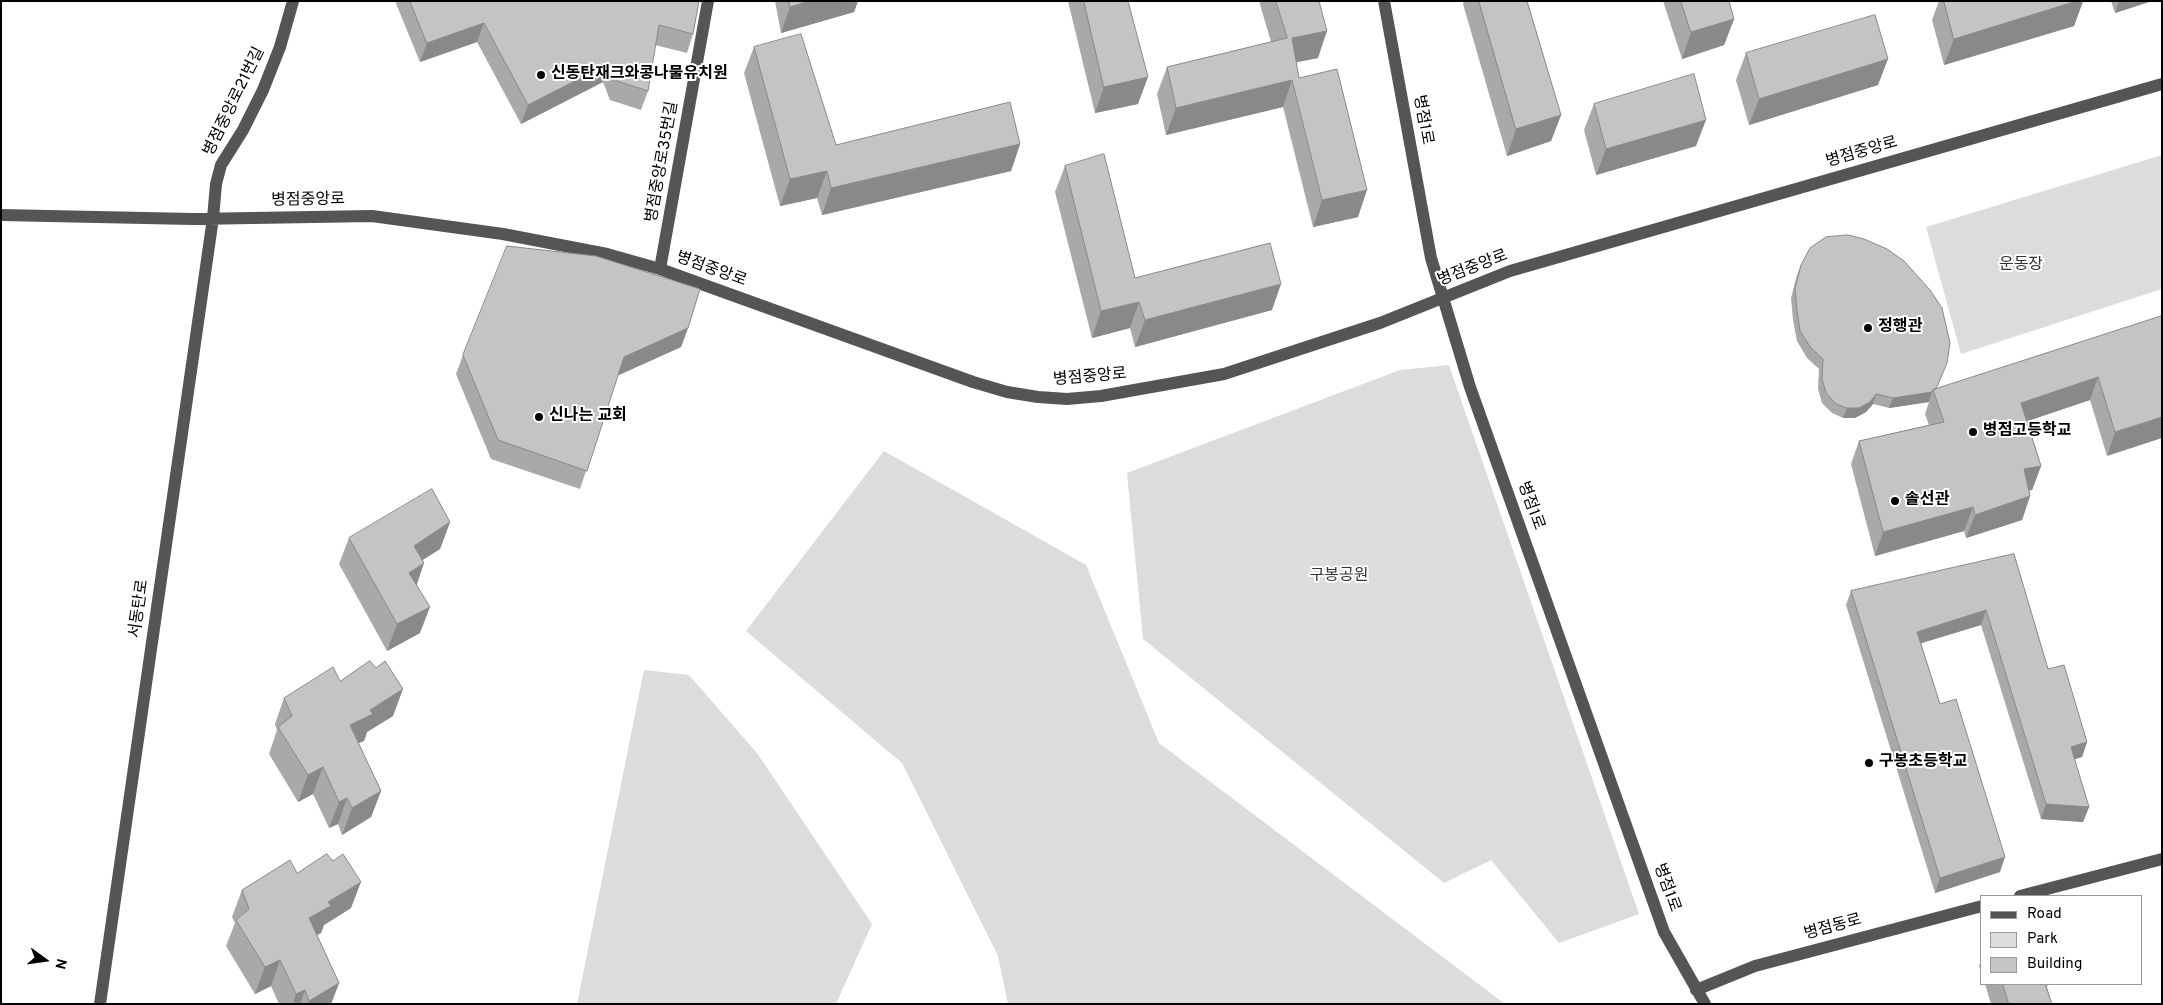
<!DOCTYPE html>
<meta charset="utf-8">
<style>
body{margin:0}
#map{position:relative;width:2163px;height:1005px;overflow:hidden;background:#fff;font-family:Overpass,sans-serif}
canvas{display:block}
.frame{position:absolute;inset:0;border:2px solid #000;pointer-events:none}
.legend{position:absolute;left:1980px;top:895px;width:162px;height:90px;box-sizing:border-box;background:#fff;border:1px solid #999;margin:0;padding:6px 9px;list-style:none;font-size:15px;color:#000}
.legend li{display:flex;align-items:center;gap:10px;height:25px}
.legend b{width:25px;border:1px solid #999}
.north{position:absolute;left:20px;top:935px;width:50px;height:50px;-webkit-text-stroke:4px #fff;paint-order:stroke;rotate:104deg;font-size:14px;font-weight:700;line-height:20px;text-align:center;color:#000}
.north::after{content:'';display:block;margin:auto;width:18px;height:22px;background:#000;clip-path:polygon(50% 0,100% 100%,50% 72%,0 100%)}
</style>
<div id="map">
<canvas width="2163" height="1005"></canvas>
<div class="frame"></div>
<ul class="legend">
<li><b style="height:6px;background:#555"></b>Road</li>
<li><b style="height:14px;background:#dcdcdc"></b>Park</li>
<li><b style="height:14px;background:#c4c4c4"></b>Building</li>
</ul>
<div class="north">N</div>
</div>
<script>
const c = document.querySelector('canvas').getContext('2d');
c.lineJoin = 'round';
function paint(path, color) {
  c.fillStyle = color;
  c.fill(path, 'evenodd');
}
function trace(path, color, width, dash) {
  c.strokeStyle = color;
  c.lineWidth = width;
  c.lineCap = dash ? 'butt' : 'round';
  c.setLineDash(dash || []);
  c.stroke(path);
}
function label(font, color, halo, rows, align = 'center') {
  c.font = font + ' Overpass,"Noto Sans KR",sans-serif';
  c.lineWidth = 4;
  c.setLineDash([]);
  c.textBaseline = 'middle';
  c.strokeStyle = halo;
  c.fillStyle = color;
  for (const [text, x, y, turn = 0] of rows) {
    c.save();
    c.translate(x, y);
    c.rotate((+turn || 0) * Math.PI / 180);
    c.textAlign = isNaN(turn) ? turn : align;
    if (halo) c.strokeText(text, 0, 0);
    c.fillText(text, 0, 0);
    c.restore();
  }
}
const green = new Path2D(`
 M 2162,155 L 2162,289 L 1961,354 L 1926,227 Z
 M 1449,365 L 1639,914 L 1559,943 L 1491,860 L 1444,883 L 1143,639 L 1127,473 L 1400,370 Z
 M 884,451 L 1086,565 L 1159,743 L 1505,1004 L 1008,1004 L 998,956 L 902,763 L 746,631 Z
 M 644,670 L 689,675 L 757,753 L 872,924 L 836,1004 L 577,1004 Z`);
const minor = new Path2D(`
 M 1384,1 L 1431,258 L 1470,387 L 1664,932 L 1705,1004
 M 1,215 L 193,219 L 372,216 L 503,234 L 607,254 L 660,269 L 973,382 L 1007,392 L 1038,397 L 1067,399 L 1101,396 L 1224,374 L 1380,323 L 1510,271 L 2162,84
 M 660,269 L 708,1
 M 2020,896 L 2162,859
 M 1696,990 L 1755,966 L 1982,906
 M 100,1004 L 213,218 L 216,184 L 221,165 L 243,130 L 263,90 L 280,47 L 293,1`);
const wall = new Path2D(`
 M 395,1 L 699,1 L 693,34 L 687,53 L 655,45 L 648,91 L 641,110 L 610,100 L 603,82 L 521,124 L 477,42 L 420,62 Z
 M 775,1 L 858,1 L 854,12 L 781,33 Z
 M 1068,1 L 1128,1 L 1138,104 L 1095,113 Z
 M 1259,1 L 1319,1 L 1318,58 L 1296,62 L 1299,78 L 1358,217 L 1313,227 L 1283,107 L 1166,135 L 1157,94 L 1167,67 L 1271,42 Z
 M 1464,1 L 1527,1 L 1561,115 L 1551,141 L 1507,156 L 1463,4 Z
 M 1663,1 L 1729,1 L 1734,19 L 1724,45 L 1682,59 Z
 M 1939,1 L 2083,1 L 2074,26 L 1944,65 L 1932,20 Z
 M 2111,1 L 2152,1 L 2115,13 Z
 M 754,47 L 836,145 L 1020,144 L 1011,171 L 822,215 L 817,198 L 780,206 L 744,73 Z
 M 1746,53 L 1878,85 L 1749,125 L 1736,80 Z
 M 1594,104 L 1696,146 L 1596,175 L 1584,130 Z
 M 1065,166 L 1135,278 L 1272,310 L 1135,347 L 1130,328 L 1092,338 L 1055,192 Z
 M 1801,265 L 1947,363 L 1936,389 L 2162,316 L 2107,456 L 2090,400 L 2027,421 L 2041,466 L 2032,490 L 2029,490 L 2030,496 L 2022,520 L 1966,538 L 1964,531 L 1875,556 L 1851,464 L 1859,441 L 1929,425 L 1925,414 L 1929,402 L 1889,408 L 1873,404 L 1866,412 L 1855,418 L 1843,418 L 1832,413 L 1822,403 L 1818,389 L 1819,369 L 1807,358 L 1797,341 L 1793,320 L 1791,298 L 1797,275 Z
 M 688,328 L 681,347 L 618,375 L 580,489 L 491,459 L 456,374 L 463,355 Z
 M 450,522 L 440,549 L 422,560 L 416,585 L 420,633 L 387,651 L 339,564 L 349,538 Z
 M 2014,554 L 2048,669 L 2087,742 L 2082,757 L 2074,759 L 2089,807 L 2083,822 L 2041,819 L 1981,625 L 1921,643 L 1940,704 L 2000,872 L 1935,893 L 1846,605 L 1851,591 Z
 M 284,698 L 393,716 L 367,732 L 364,741 L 358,743 L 381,791 L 371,817 L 342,835 L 338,824 L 329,828 L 313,794 L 298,802 L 269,754 L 277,730 L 275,724 Z
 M 297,873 L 351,908 L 324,925 L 321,933 L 317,935 L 339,983 L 331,1004 L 279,1004 L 271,986 L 255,994 L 226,946 L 235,923 L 232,917 L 242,890 Z
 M 1982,958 L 1982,975 L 1979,966 Z
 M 1985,984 L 2048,984 L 2047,987 L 2052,1004 L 1991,1004 Z`);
const shadedWall = new Path2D(`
 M 809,1 L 858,1 L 854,12 L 781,33 L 790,7 Z
 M 2077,1 L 2083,1 L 2074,26 L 1944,65 L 1954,39 Z
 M 2119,1 L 2152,1 L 2115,13 Z
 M 1734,19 L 1724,45 L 1682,59 L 1691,32 Z
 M 484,23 L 477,42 L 420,62 L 427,43 Z
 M 1327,31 L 1318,58 L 1283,65 L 1292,38 Z
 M 1888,59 L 1878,85 L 1749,125 L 1759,99 Z
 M 610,63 L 603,82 L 521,124 L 528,105 Z
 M 1148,77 L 1138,104 L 1095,113 L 1104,87 Z
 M 1292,80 L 1283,107 L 1166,135 L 1176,108 Z
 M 1561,115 L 1551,141 L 1507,156 L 1516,129 Z
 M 1706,120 L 1696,146 L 1596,175 L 1606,149 Z
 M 1020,144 L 1011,171 L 822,215 L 831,188 Z
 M 827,171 L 817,198 L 780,206 L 790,179 Z
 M 1367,190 L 1358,217 L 1313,227 L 1322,200 Z
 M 1281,284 L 1272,310 L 1135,347 L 1145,320 Z
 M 1139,302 L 1130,328 L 1092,338 L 1101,311 Z
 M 688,328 L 681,347 L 617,376 L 624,357 Z
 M 2098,377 L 2090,400 L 2013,426 L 2021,403 Z
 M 1932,392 L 1929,402 L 1889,408 L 1893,398 Z
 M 1876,394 L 1873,404 L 1866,412 L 1855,418 L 1843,418 L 1847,408 Z
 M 2162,417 L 2162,438 L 2107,456 L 2115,432 Z
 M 2041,466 L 2032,490 L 2015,493 L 2024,469 Z
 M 2030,496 L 2022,520 L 1966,538 L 1975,515 Z
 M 1973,507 L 1964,531 L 1875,556 L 1883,532 Z
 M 450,522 L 440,549 L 404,572 L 414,546 Z
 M 424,563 L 415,590 L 409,573 Z
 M 430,607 L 420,633 L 387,651 L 397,624 Z
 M 1986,610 L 1981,625 L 1912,646 L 1917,632 Z
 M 403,689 L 393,716 L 367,732 L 364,741 L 340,751 L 350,725 L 370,710 Z
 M 2087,742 L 2082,757 L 2066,762 L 2071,747 Z
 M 323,767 L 313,794 L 298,802 L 308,775 Z
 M 381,791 L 371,817 L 342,835 L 352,808 Z
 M 347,798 L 338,824 L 329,828 L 339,802 Z
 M 2046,804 L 2089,807 L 2083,822 L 2041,819 Z
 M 2005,857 L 2000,872 L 1935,893 L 1940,878 Z
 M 361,882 L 351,908 L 324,925 L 321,933 L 299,944 L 309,918 L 328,902 Z
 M 280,960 L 271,986 L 255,994 L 265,967 Z
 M 339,983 L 331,1004 L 308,1004 L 309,1001 Z
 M 305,990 L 300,1004 L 293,1004 L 296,994 Z`);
const building = new Path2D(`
 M 410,1 L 699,1 L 693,34 L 659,25 L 648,91 L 617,81 L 610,63 L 528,105 L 484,23 L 427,43 Z
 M 789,1 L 809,1 L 790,7 Z
 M 1084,1 L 1128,1 L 1148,77 L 1104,87 Z
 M 1276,1 L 1319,1 L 1327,31 L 1292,38 L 1299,78 L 1337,69 L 1367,190 L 1322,200 L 1292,80 L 1176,108 L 1167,67 L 1287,38 Z
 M 1479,1 L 1527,1 L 1561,115 L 1516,129 Z
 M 1681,1 L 1729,1 L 1734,19 L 1691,32 Z
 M 1944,1 L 2077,1 L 1954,39 Z
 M 1875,15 L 1888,59 L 1759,99 L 1746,53 Z
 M 801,34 L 836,145 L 1010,102 L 1020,144 L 831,188 L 827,171 L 790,179 L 754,47 Z
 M 1694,74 L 1706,120 L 1606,149 L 1594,104 Z
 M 1104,154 L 1135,278 L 1270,243 L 1281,284 L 1145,320 L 1139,302 L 1101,311 L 1065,166 Z
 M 1848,235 L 1864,239 L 1887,249 L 1904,261 L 1930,290 L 1942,308 L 1950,343 L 1947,363 L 1936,389 L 1933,390 L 1932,392 L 1893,398 L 1876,394 L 1870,402 L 1859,408 L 1847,408 L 1836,404 L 1826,393 L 1822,379 L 1823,359 L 1811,348 L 1800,331 L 1797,310 L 1795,288 L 1801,265 L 1810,248 L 1826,237 Z
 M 507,246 L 596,256 L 700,289 L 688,328 L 624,357 L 587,471 L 498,440 L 463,355 Z
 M 2162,316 L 2162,417 L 2115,432 L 2098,377 L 2021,403 L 2041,466 L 2024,469 L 2030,496 L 1975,515 L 1973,507 L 1883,532 L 1859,441 L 1944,422 L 1933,390 Z
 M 432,489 L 450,522 L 414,546 L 424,563 L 409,573 L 430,607 L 397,624 L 349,538 Z
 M 2014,554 L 2048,669 L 2064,665 L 2087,742 L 2071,747 L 2089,807 L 2046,804 L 1986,610 L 1917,632 L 1940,704 L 1956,699 L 2005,857 L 1940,878 L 1851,591 Z
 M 370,661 L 376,668 L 385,661 L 403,689 L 370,710 L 373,714 L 350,725 L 381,791 L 352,808 L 347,798 L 339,802 L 323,767 L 308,775 L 278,727 L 292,716 L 284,698 L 333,667 L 340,681 Z
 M 327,854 L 333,861 L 343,854 L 361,882 L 328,902 L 331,906 L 309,918 L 339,983 L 309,1001 L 305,990 L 296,994 L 280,960 L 265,967 L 236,920 L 249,909 L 242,890 L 290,860 L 297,873 Z
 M 2003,984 L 2045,984 L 2052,1004 L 2009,1004 Z`);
const markers = [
 [541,75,5,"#000"],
 [1868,328,5,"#000"],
 [539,417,5,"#000"],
 [1973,432,5,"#000"],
 [1895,501,5,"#000"],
 [1869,763,5,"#000"]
];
const poiNames = [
 ["신동탄재크와콩나물유치원",551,75],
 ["정행관",1878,328],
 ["신나는 교회",549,417],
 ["병점고등학교",1983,432],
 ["솔선관",1905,501],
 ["구봉초등학교",1879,763]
];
const streetNames = [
 ["병점중앙로21번길",235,102,-64],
 ["병점1로",1422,120,80],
 ["병점중앙로",1862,153,-16],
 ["병점중앙로35번길",663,162,-80],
 ["병점중앙로",308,201,-1],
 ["병점중앙로",1473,269,-21],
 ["병점중앙로",711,270,20],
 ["병점중앙로",1090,378,-5],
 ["병점1로",1530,506,70],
 ["서동탄로",140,609,-82],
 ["병점1로",1666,888,70],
 ["병점동로",1833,928,-15]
];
const parkNames = [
 ["운동장",2021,266],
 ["구봉공원",1339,577]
];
paint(green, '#dcdcdc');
trace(minor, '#555', 12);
paint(wall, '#a9a9a9');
paint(shadedWall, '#898989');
paint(building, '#c4c4c4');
trace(building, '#898989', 1);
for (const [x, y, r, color] of markers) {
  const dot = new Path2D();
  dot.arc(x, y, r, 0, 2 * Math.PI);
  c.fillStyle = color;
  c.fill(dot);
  trace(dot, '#fff', 2);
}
label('bold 16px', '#000', '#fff', poiNames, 'left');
label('16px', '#000', '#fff', streetNames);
label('16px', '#333', '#fff', parkNames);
</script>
